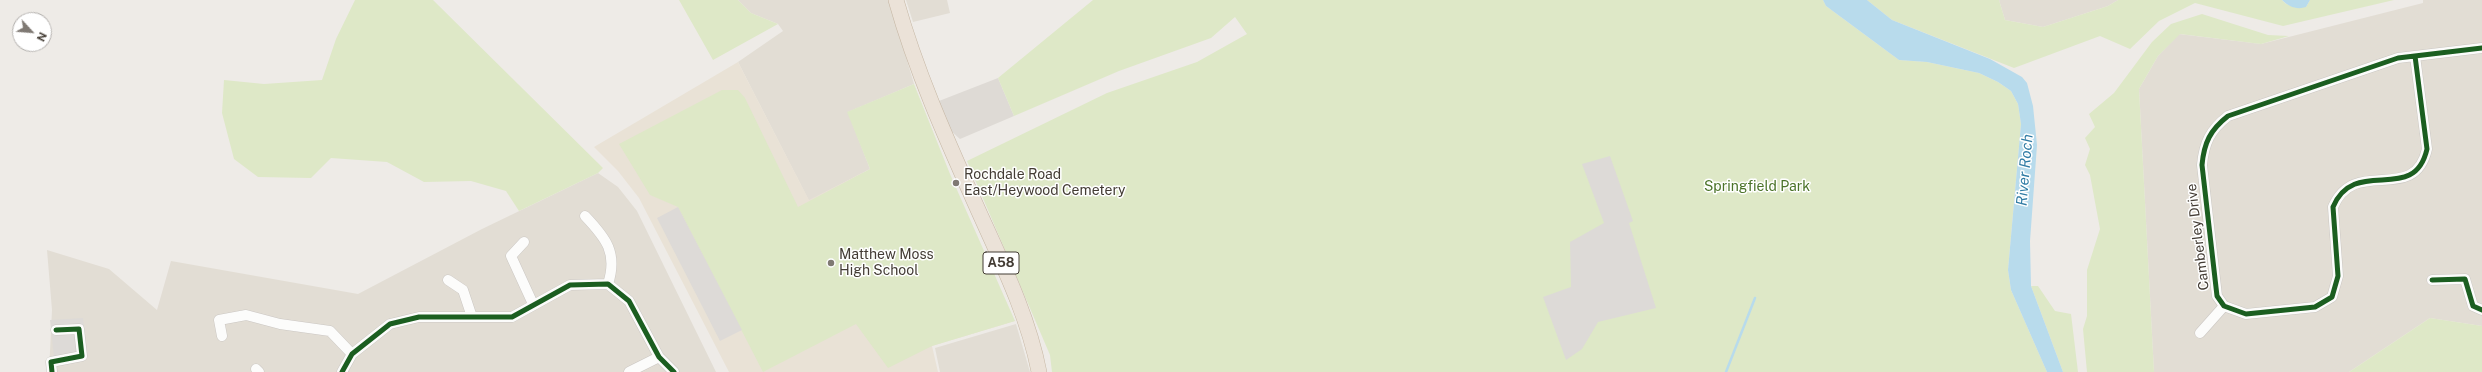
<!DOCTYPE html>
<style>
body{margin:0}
#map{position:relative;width:2482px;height:372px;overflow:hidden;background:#eeebe7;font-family:"Public Sans",sans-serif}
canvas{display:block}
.north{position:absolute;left:12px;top:12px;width:40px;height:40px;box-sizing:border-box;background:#fff;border:1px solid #b4b1ae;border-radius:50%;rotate:116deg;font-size:11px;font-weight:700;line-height:16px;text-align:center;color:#433c34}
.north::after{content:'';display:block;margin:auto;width:14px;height:18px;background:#7f7973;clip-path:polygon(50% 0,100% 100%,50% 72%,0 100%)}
</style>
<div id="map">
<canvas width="2482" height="372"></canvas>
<div class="north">N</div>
</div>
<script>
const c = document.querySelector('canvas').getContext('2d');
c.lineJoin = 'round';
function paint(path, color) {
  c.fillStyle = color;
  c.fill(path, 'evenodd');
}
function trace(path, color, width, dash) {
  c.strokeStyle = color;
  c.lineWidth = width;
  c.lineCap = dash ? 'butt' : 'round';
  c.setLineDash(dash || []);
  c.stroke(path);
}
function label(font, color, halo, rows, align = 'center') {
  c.font = font + ' "Public Sans",sans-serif';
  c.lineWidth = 3;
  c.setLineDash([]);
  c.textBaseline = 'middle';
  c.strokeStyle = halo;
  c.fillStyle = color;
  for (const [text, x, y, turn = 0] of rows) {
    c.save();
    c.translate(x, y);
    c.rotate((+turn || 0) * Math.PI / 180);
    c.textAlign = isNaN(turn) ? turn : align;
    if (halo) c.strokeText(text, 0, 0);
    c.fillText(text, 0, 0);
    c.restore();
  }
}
const residential = new Path2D(`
 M 738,0 L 889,0 L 914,84 L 848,112 L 870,169 L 809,201 L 738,62 L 783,31 L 778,24 L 751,13 Z
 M 906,0 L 947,0 L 950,13 L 913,22 Z
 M 1999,0 L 2118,0 L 2108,6 L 2043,27 L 2005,20 Z
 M 2423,0 L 2482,0 L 2482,326 L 2430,318 L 2349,372 L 2154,372 L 2139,89 L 2158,56 L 2179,34 L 2261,44 L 2423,3 Z
 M 598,173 L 618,187 L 637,211 L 716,372 L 49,372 L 52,310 L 47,250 L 109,269 L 157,310 L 171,261 L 358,294 L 482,229 Z
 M 1016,324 L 1030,372 L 940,372 L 935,348 Z`);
const industrial = new Path2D(`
 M 998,78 L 1014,116 L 960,139 L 950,130 L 939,101 Z`);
const education = new Path2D(`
 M 738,62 L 809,200 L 862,173 L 1015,321 L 932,346 L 938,372 L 729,372 L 639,198 L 618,171 L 594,147 Z`);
const green = new Path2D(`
 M 355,0 L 433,0 L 603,168 L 598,173 L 519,211 L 506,191 L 471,181 L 424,182 L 387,162 L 331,158 L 311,178 L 258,177 L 234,159 L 222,113 L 224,80 L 264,84 L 322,80 L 336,39 Z
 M 679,0 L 738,0 L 751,13 L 778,24 L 713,60 Z
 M 1093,0 L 1823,0 L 1826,6 L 1899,60 L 1927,62 L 1979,73 L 1998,82 L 2011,91 L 2018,104 L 2021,124 L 2008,270 L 2011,290 L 2047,372 L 1052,372 L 1050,355 L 967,161 L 1107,93 L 1197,62 L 1247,34 L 1235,17 L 1211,38 L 1119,71 L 1014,116 L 998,78 Z
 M 1867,0 L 1999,0 L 2005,20 L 2043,27 L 2108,6 L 2118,0 L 2282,0 L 2286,4 L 2306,7 L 2310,0 L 2394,0 L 2283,26 L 2195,3 L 2159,21 L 2130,49 L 2100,36 L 2014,68 L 1892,20 Z
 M 2202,14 L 2268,35 L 2289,36 L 2261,44 L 2180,34 L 2158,56 L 2139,89 L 2154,372 L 2087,372 L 2083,329 L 2087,316 L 2087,270 L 2100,229 L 2090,175 L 2085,165 L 2090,149 L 2085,138 L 2095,127 L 2089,114 L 2114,93 L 2152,42 L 2171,24 Z
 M 914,84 L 950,174 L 1015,321 L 932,346 L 888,368 L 856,324 L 763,372 L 678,207 L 650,195 L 619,144 L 722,90 L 738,90 L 745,98 L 798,207 L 870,169 L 847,112 Z
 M 2031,286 L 2038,286 L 2055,311 L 2071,314 L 2078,372 L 2063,372 Z
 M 2430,318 L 2482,326 L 2482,372 L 2349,372 Z`);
const parking = new Path2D(`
 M 1610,156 L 1633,221 L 1629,223 L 1656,308 L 1598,322 L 1582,349 L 1566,360 L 1543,297 L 1571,287 L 1570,242 L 1604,223 L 1582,164 Z
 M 678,207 L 742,330 L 720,341 L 657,218 Z
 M 83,318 L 87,352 L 54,357 L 50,320 Z`);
const water = new Path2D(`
 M 1823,0 L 1867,0 L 1892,20 L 1990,59 L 2022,77 L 2027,83 L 2033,106 L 2037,145 L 2030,241 L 2031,286 L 2063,372 L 2047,372 L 2011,290 L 2008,270 L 2021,124 L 2018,104 L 2011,91 L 1998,82 L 1979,73 L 1927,62 L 1899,60 L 1826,6 Z
 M 2282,0 L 2310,0 L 2306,7 C 2297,10 2289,7 2282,0 Z`);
const stream = new Path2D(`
 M 1726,372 L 1755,298`);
const minor = new Path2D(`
 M 2415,56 L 2427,149 C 2414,206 2355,155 2333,207 L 2338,276 L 2332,297 L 2315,307 L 2246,314 L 2224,306 L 2217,296 L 2202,165 C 2204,143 2210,130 2228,116 L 2398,58 L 2482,48
 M 585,216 C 606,238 618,253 608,284
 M 524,242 L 511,256 L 533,304
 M 448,280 L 463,290 L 472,317
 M 2432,280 L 2465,279 L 2473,306 L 2482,310
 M 2200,333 L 2224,306
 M 222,336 L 219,320 L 246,315 L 280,324 L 330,331 L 352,354
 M 256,369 L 259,372
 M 52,372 L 51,362 L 82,356 L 79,329 L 56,330
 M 342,372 L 352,354 L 390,324 L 419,317 L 512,317 L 570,285 L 608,284 L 629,301 L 659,357 L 674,372
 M 629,372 L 659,357`);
const highway = new Path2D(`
 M 896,0 C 916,71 945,136 975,203 C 999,257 1028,314 1039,372`);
const cycleway = new Path2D(`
 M 2415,56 L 2427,149 C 2414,206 2355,155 2333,207 L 2338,276 L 2332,297 L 2315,307 L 2246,314 L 2224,306 L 2217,296 L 2202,165 C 2204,143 2210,130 2228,116 L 2398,58 L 2482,48
 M 2432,280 L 2465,279 L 2473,306 L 2482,310
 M 52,372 L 51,362 L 82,356 L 79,329 L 56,330
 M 342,372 L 352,354 L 390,324 L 419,317 L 512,317 L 570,285 L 608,284 L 629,301 L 659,357 L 674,372`);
const markers = [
 [956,183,4,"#7f7973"],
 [831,263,4,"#7f7973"]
];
const shields = [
 [1001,263,36]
];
const shieldNames = [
 ["A58",1001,263]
];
const poiNames = [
 ["Rochdale Road",964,175],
 ["East/Heywood Cemetery",964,191],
 ["Matthew Moss",839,255],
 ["High School",839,271]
];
const parkNames = [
 ["Springfield Park",1757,187]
];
const streetNames = [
 ["Camberley Drive",2198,237,-97]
];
const waterNames = [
 ["River Roch",2025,170,-85]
];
paint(residential, '#e2ddd4');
paint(industrial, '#dedad5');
paint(education, '#e9e2d6');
paint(green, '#dee8c7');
paint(parking, '#dddad7');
paint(water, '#b8dbec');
trace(stream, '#b8dbec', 2.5);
trace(minor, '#cbc7c3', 11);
trace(highway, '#c5b6a3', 16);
trace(minor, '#fcfcfb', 10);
trace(highway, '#ebe2d8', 15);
trace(cycleway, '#1b5e20', 5);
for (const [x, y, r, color] of markers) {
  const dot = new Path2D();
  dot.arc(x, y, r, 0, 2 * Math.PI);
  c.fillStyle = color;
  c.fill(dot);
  trace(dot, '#fff', 1.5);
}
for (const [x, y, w] of shields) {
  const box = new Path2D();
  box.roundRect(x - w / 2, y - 11, w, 22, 3);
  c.fillStyle = '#fff';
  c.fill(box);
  trace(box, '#433c34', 1);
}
label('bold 13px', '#433c34', null, shieldNames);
label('14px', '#433c34', '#fff', poiNames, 'left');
label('14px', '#4b7329', '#fff', parkNames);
label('14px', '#433c34', '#fff', streetNames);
label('italic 15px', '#2f7ba4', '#fff', waterNames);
</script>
